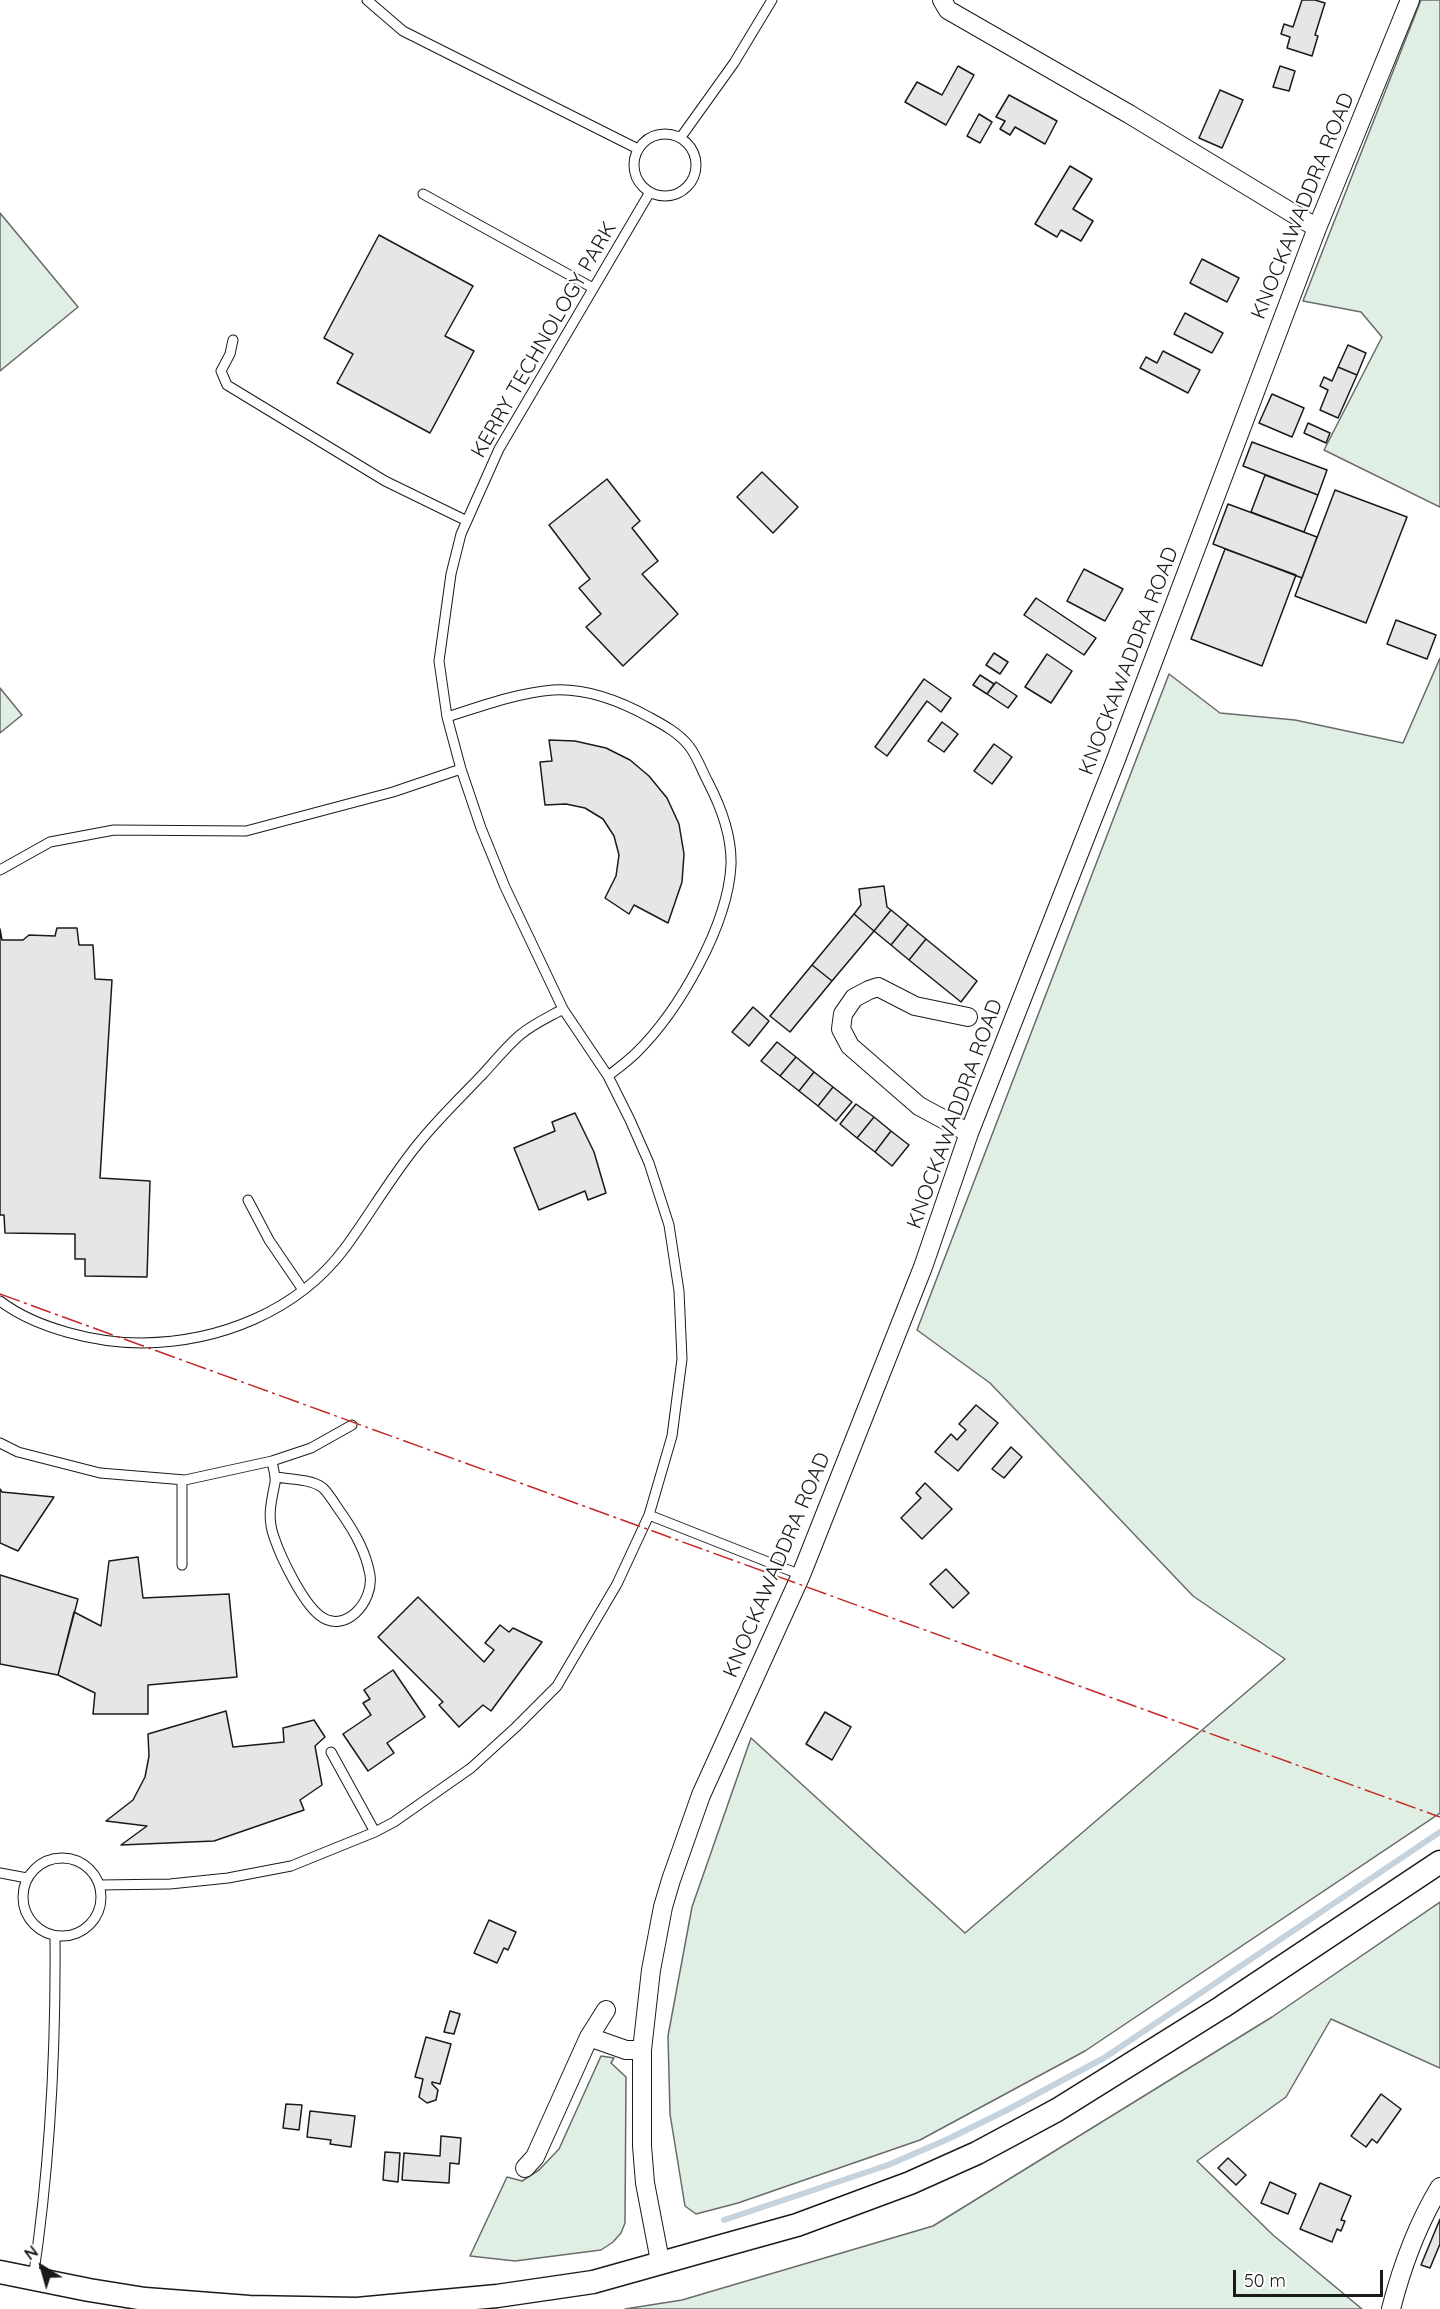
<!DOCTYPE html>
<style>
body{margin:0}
#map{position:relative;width:1440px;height:2309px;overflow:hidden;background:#fff;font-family:Quicksand,sans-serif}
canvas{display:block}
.north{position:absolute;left:12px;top:2237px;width:60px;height:60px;-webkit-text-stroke:4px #fff;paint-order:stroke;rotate:323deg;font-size:16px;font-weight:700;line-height:24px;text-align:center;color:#1a1a1a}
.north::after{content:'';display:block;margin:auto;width:21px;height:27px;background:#1a1a1a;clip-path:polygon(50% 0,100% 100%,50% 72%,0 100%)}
.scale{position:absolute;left:1233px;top:2270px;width:150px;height:27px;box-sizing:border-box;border:3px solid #1a1a1a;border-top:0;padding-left:8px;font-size:18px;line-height:21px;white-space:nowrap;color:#1a1a1a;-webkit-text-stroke:4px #fff;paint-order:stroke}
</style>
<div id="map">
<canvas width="1440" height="2309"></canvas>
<div class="north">N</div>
<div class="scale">50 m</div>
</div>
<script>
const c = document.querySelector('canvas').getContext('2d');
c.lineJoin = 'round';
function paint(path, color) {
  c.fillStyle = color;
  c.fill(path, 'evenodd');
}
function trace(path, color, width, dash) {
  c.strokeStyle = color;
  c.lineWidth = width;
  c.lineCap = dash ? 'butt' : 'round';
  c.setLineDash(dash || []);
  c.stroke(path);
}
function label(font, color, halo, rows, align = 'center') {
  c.font = font + ' Quicksand,sans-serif';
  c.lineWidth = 4.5;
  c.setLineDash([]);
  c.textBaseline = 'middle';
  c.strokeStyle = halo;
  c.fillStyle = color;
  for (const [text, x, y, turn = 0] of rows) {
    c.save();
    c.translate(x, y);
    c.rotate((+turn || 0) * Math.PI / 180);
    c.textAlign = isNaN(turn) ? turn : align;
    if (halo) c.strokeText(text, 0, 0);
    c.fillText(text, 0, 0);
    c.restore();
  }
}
const green = new Path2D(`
 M 1421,0 L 1440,0 L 1440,507 L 1324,450 L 1382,337 L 1361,312 L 1303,301 Z
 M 0,213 L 78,307 L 0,371 Z
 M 1440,658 L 1440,1813 L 1085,2051 L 920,2140 L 738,2203 L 696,2214 L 685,2206 L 670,2114 L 668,2036 L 692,1907 L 751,1738 L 965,1933 L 1285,1659 L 1193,1596 L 990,1383 L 917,1330 L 1169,674 L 1220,713 L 1295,720 L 1403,743 Z
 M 0,688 L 22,715 L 0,733 Z
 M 1440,1902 L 1440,2068 L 1331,2019 L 1286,2097 L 1197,2161 L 1273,2235 L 1362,2309 L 625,2309 L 682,2300 L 933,2226 L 1272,2017 Z
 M 601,2056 L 614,2058 L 611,2063 L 626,2077 L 625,2223 L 621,2233 L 613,2242 L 601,2250 L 515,2261 L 470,2256 L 507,2177 L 522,2181 L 539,2170 L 559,2149 Z`);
const stream = new Path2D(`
 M 724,2220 L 888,2165 L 946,2140 L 1007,2110 L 1104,2058 L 1440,1832`);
const building = new Path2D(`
 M 1302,0 L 1315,0 L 1325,3 L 1315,35 L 1318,36 L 1312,56 L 1287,48 L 1290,37 L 1281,34 L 1284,24 L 1293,27 Z
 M 958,66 L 974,75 L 946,125 L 905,102 L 917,82 L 942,95 Z
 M 1280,66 L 1295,71 L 1289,91 L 1273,87 Z
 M 1220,90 L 1243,100 L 1222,148 L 1199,138 Z
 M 1009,95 L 1057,121 L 1045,144 L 1015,127 L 1010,135 L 1000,129 L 1005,121 L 996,117 Z
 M 979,114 L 992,122 L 980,143 L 967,136 Z
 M 1070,166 L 1092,179 L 1073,209 L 1093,221 L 1081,241 L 1061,230 L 1057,237 L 1035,224 Z
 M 379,235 L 473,286 L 445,336 L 474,351 L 430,433 L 337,383 L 353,354 L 324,338 Z
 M 1202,259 L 1239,278 L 1227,302 L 1190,283 Z
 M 1185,313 L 1223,333 L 1212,353 L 1174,334 Z
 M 1348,345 L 1366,353 L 1357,375 L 1338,367 Z
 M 1163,351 L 1200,370 L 1188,393 L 1140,368 L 1146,357 L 1157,363 Z
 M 1338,367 L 1357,375 L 1338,418 L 1320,410 L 1328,390 L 1320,386 L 1324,377 L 1332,381 Z
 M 1272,394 L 1304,408 L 1292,437 L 1259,423 Z
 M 1308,423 L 1330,433 L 1326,443 L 1304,433 Z
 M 1252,442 L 1327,470 L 1318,495 L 1243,466 Z
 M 762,472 L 798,507 L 773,533 L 737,497 Z
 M 1265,475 L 1318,495 L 1304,532 L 1251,512 Z
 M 607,479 L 640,521 L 632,528 L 658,561 L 642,574 L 678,614 L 623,666 L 586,627 L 601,614 L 579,588 L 590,579 L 549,525 Z
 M 1335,490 L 1407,517 L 1366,623 L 1295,596 Z
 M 1228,504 L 1317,537 L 1302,578 L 1213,544 Z
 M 1225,549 L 1296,575 L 1262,666 L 1191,639 Z
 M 1084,569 L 1123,589 L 1105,621 L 1067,601 Z
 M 1036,598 L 1096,638 L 1084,655 L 1024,615 Z
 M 1396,620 L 1436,635 L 1427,659 L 1387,644 Z
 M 994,653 L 1008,662 L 1000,674 L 986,665 Z
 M 1047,654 L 1072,671 L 1051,703 L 1025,687 Z
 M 980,675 L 994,684 L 987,694 L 973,685 Z
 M 924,679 L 951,698 L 941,712 L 927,701 L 887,756 L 875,747 Z
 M 996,682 L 1017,696 L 1008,708 L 987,694 Z
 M 942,722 L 958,734 L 944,752 L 928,741 Z
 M 549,740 L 575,741 L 606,748 L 630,760 L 649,776 L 667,798 L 679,824 L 684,854 L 682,882 L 668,923 L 634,905 L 629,914 L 605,898 L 616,876 L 619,855 L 614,836 L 603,819 L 585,808 L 566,804 L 545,805 L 540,762 L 552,761 Z
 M 994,744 L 1012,757 L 992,784 L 974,771 Z
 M 884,886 L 887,907 L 891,910 L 874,931 L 854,914 L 861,905 L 859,889 Z
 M 891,910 L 908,924 L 891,945 L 874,931 Z
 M 854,914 L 874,931 L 832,981 L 812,965 Z
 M 908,924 L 926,939 L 909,960 L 891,945 Z
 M 57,928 L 77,928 L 79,945 L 93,945 L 95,979 L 112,980 L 100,1178 L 150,1181 L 147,1277 L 85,1276 L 85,1259 L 75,1259 L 75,1234 L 5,1233 L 4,1215 L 0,1215 L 0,929 L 2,940 L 23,940 L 29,935 L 55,936 Z
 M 926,939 L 977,981 L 961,1002 L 909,960 Z
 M 812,965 L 832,981 L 790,1032 L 770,1016 Z
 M 753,1007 L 769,1021 L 749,1046 L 732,1032 Z
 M 777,1042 L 796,1057 L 780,1076 L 761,1061 Z
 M 796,1057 L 814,1072 L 799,1091 L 780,1076 Z
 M 814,1072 L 833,1087 L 818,1106 L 799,1091 Z
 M 833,1087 L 852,1102 L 836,1121 L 818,1106 Z
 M 856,1104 L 874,1117 L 857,1138 L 840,1124 Z
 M 575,1113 L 594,1152 L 606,1193 L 588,1200 L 585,1191 L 539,1210 L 514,1148 L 555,1131 L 552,1122 Z
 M 874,1117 L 891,1131 L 875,1152 L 857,1138 Z
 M 891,1131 L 909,1145 L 892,1166 L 875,1152 Z
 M 976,1405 L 998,1423 L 958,1471 L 935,1452 L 951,1434 L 957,1440 L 966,1430 L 959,1424 Z
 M 1011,1447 L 1022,1457 L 1004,1478 L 992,1469 Z
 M 925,1483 L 952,1509 L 922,1539 L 901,1518 L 921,1498 L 916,1493 Z
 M 0,1489 L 2,1492 L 54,1497 L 18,1551 L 0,1543 Z
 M 138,1557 L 143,1598 L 229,1594 L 237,1677 L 148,1685 L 148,1714 L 93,1714 L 95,1693 L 58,1675 L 74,1612 L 101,1626 L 109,1561 Z
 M 946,1569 L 969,1593 L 953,1608 L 930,1584 Z
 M 0,1575 L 78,1599 L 58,1675 L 0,1664 Z
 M 418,1597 L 484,1662 L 494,1650 L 485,1643 L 500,1625 L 509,1632 L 513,1628 L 542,1642 L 491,1711 L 483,1705 L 459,1727 L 439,1705 L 443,1702 L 378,1637 Z
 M 393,1670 L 425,1717 L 387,1743 L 394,1753 L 368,1771 L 343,1734 L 371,1715 L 363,1703 L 370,1699 L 364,1690 Z
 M 226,1711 L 233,1747 L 284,1742 L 283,1728 L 314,1720 L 325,1737 L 315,1746 L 322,1785 L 300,1800 L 304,1810 L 214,1841 L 121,1845 L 147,1826 L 106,1821 L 133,1800 L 145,1777 L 149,1756 L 148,1734 Z
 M 825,1712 L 851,1727 L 832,1760 L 806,1744 Z
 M 489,1920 L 516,1932 L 508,1950 L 504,1948 L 497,1963 L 474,1953 Z
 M 450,2011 L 460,2014 L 454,2034 L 444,2032 Z
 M 426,2037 L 451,2044 L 440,2084 L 432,2082 L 432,2084 L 438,2090 L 436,2100 L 427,2103 L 419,2097 L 423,2079 L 415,2077 Z
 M 1381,2094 L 1401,2109 L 1377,2143 L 1372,2139 L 1366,2147 L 1351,2136 Z
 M 286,2104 L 302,2105 L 299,2130 L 283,2128 Z
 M 310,2111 L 355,2116 L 351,2147 L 330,2144 L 331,2140 L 307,2137 Z
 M 441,2136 L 461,2138 L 459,2164 L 450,2163 L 449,2183 L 402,2180 L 404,2153 L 440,2156 Z
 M 385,2152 L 400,2153 L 398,2182 L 383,2180 Z
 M 1228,2158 L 1246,2175 L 1236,2185 L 1218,2168 Z
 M 1270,2182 L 1296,2194 L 1288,2214 L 1261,2203 Z
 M 1320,2183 L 1351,2196 L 1341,2220 L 1345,2221 L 1341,2231 L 1337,2229 L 1332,2242 L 1300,2229 Z
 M 1440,2219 L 1440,2244 L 1430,2268 L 1421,2265 Z`);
const service = new Path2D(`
 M 367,0 L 403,31 L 638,149
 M634 165a31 31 0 1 1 62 0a31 31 0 1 1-62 0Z
 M 681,137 L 734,63 L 772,0
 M 423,194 L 593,288
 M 233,340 L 230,354 L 221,371 L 227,385 L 385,481 L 467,521
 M 447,717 C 482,706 517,693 553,690 C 587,688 620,701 649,717 C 662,724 679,733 689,746 C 697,756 702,771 708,782 C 721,807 732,836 731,865 C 728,925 679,1011 636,1053 C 628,1061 617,1069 608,1076
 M 0,870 L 50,842 L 114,830 L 246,831 L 393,792 L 461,769
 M 248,1200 L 269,1240 L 303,1290
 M 0,1301 C 37,1329 97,1343 142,1343 C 219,1342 297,1312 345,1248 C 370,1214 391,1177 418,1144 C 437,1120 461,1097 483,1074 C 495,1061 507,1046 520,1035 C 533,1024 549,1017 563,1009
 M 0,1443 L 18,1452 L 100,1473 L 185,1480 L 272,1461 L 311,1448 L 352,1425
 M 272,1461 C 273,1468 276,1476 275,1483 C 271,1502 267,1518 274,1537 C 281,1558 302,1601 319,1615 C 345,1636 374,1601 370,1575 C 366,1552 355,1533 342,1514 C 336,1506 330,1495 323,1488 C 312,1479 288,1479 275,1477
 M 649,1515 L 801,1575
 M 182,1565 L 182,1480
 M 331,1752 L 375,1832
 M23 1897a39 39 0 1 1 78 0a39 39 0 1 1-78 0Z
 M 0,1873 L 27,1878
 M 100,1885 L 170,1884 L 228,1878 L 291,1866 L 375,1832 L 394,1822 L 471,1768 L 516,1727 L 557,1686 L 617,1584 L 649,1515 L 672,1436 L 682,1359 L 679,1291 L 669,1225 L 649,1163 L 630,1120 L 608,1076 L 563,1009 L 505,887 L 481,828 L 461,769 L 447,717 L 439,661 L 451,574 L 461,534 L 499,449 L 650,192
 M 33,2279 C 50,2166 56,2051 55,1937`);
const minor = new Path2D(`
 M 942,0 L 948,10 L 1129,114 L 1317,228
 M 968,1017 L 915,1006 L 878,987 L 869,990 L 854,998 L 843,1014 L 841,1029 L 850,1046 L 919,1106 L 969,1133
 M 589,2037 L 626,2050 L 642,2050
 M 525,2168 L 535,2157 L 589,2037 L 606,2010
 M 660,2261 L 645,2183 L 642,2146 L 642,2050 L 651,1970 L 663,1907 L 671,1880 L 701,1795 L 801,1575 L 923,1267 L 969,1133 L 1115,762 L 1317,228 L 1410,0
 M 1391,2309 C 1402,2266 1417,2225 1440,2187`);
const tertiary = new Path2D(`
 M 0,2272 L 89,2290 L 145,2299 L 249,2307 L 357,2309 L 497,2296 L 593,2282 L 725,2245 L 797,2225 L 910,2183 L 977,2153 L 1057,2110 L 1222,2007 L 1440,1862`);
const power = new Path2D(`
 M 0,1294 L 1440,1817`);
const streetNames = [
 ["KNOCKAWADDRA ROAD",1303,206,-68],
 ["KERRY TECHNOLOGY PARK",544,340,-60],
 ["KNOCKAWADDRA ROAD",1129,661,-69],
 ["KNOCKAWADDRA ROAD",955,1114,-70],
 ["KNOCKAWADDRA ROAD",777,1565,-67]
];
paint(green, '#e0efe3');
trace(green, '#6a6a6a', 1.5);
trace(stream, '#c6d2dc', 6);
paint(building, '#e6e6e6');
trace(building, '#1a1a1a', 1.5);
trace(service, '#1a1a1a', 11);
trace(minor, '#1a1a1a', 20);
trace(tertiary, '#1a1a1a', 25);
trace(service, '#fff', 9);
trace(minor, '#fff', 18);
trace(tertiary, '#fff', 22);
trace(power, '#c62828', 1.5, [21, 4.5, 3, 4.5]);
label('21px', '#1a1a1a', '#fff', streetNames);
</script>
